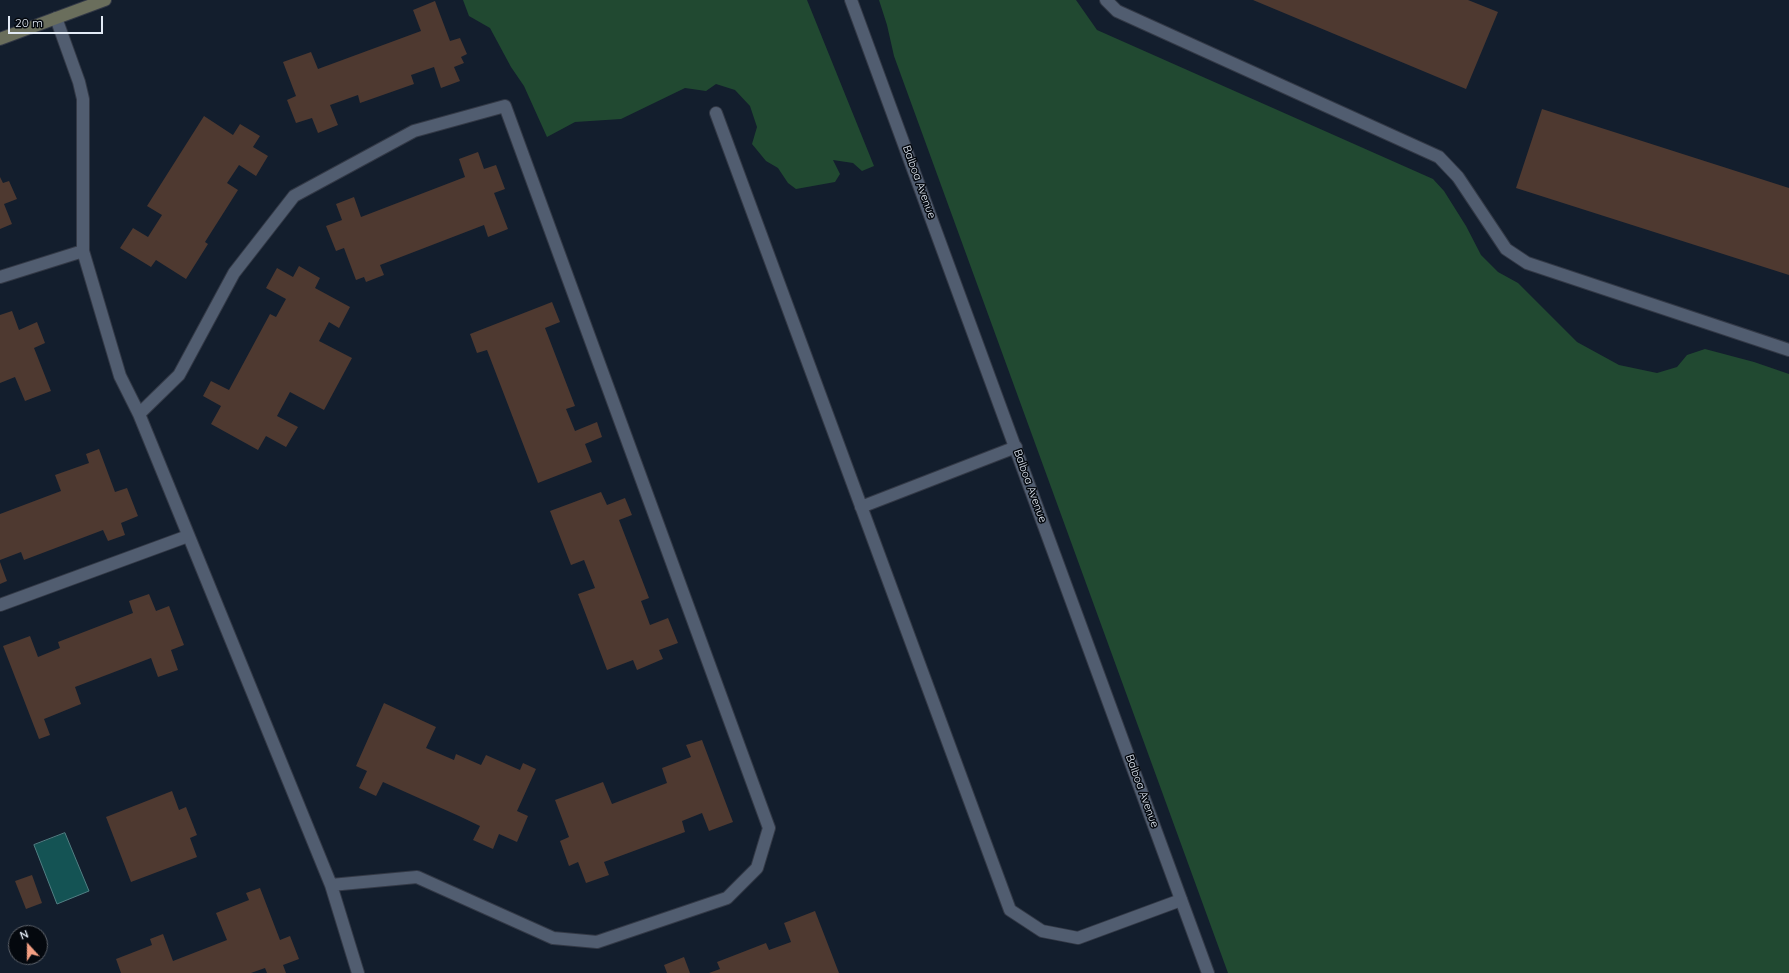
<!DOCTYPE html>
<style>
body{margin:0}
#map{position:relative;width:1789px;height:973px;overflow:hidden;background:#131e2d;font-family:Quicksand,sans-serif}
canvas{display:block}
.north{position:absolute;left:8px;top:925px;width:40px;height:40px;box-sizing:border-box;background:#04080e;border:1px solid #5d626a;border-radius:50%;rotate:339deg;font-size:11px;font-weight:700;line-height:16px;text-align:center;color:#e2eaf5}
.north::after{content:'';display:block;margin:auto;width:14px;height:18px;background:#f39f83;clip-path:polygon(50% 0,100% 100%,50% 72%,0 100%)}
.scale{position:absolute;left:8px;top:16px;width:95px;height:18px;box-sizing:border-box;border:2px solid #e2eaf5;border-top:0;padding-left:5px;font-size:12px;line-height:14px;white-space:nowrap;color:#e2eaf5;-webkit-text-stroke:3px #04080e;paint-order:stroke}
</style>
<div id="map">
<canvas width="1789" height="973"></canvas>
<div class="north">N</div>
<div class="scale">20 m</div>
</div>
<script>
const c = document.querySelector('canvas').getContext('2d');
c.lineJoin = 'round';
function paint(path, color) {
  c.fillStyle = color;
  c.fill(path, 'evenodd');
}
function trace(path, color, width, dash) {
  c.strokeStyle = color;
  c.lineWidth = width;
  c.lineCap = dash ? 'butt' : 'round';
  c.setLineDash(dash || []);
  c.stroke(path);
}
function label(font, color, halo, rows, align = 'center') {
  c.font = font + ' Quicksand,sans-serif';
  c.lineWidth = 3;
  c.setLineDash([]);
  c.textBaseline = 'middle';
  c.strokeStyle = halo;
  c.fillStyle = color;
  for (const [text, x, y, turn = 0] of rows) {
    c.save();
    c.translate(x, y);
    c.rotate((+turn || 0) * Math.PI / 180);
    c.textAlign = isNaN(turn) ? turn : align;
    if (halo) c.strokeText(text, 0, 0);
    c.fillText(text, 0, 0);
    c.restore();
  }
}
const green = new Path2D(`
 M 463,0 L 807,0 L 874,166 L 862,171 L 853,163 L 833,160 L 840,174 L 835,182 L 796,189 L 788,183 L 778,168 L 766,161 L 752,144 L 757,127 L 750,106 L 735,90 L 716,84 L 706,91 L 685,88 L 621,119 L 575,122 L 547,137 L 524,86 L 511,67 L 490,28 L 469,16 Z
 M 879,0 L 1076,0 L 1097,30 L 1433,179 L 1444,191 L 1466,226 L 1481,255 L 1498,272 L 1518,283 L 1577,342 L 1619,365 L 1657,373 L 1677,367 L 1687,355 L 1705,349 L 1754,362 L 1789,374 L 1789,973 L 1228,973 L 894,56 L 887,25 Z`);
const water = new Path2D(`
 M 65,833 L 89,891 L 57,904 L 34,845 Z`);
const building = new Path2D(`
 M 1253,0 L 1468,0 L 1498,12 L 1466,89 Z
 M 435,1 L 450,41 L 460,38 L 467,54 L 461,57 L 464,63 L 454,67 L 460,81 L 441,88 L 434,67 L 411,75 L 414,84 L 360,103 L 358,95 L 330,105 L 338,125 L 318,133 L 312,118 L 296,123 L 287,100 L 296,96 L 283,62 L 311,52 L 318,69 L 421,31 L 413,10 Z
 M 1542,109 L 1789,188 L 1789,275 L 1516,188 Z
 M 204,116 L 233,135 L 240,124 L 260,136 L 253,147 L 268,156 L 256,176 L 239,165 L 227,183 L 238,190 L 205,242 L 208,244 L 186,279 L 156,260 L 151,267 L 120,248 L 133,228 L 148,237 L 162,215 L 147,206 Z
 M 478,152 L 484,169 L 496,165 L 505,189 L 494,193 L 508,229 L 488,237 L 484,225 L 380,265 L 384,275 L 366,282 L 364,277 L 356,280 L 344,248 L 336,251 L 326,226 L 342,220 L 336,204 L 354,197 L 361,217 L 465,177 L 459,159 Z
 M 0,177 L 3,183 L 9,181 L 17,199 L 4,204 L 12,224 L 0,229 Z
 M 299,266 L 320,278 L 315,288 L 350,307 L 339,328 L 329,322 L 319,341 L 352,358 L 324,410 L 290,392 L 277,416 L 298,427 L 286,447 L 266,436 L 258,450 L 211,424 L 221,406 L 203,396 L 211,381 L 229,390 L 270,314 L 276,317 L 286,299 L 266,288 L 277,268 L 293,277 Z
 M 552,302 L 560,322 L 545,328 L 575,406 L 566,409 L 575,431 L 597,422 L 602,437 L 585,444 L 592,462 L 538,483 L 487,350 L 477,353 L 470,334 Z
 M 12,311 L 19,330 L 37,322 L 45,343 L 34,348 L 51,391 L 25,401 L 15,377 L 0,383 L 0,315 Z
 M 99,449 L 115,492 L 127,488 L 138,516 L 121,523 L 125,535 L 108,541 L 103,530 L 24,560 L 21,552 L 0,560 L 0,514 L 61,491 L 55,475 L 89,463 L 86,454 Z
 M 601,492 L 607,505 L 625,498 L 632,515 L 619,520 L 649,598 L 641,601 L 650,625 L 668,618 L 678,643 L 659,650 L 663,659 L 637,670 L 633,660 L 607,670 L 578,594 L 595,588 L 584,560 L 571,565 L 550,511 Z
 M 0,562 L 7,581 L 0,584 Z
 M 149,594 L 156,611 L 169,606 L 184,645 L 171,650 L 178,670 L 158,677 L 151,658 L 75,687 L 81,704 L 44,719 L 50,735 L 39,739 L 3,646 L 30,636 L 38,657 L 60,648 L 58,642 L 133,613 L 129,601 Z
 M 384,703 L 436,727 L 426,748 L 454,760 L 456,754 L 481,765 L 486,755 L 520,770 L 523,763 L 536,769 L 517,811 L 528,816 L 517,842 L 499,834 L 493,849 L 473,840 L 480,826 L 459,816 L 383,782 L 376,796 L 359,788 L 367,771 L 356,766 Z
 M 702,740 L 733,822 L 709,831 L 702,813 L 682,821 L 685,832 L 604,862 L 609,875 L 586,883 L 578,862 L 569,866 L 560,841 L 569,837 L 555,800 L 603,782 L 612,804 L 667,783 L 662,768 L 691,757 L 686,745 Z
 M 172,791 L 179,810 L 186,807 L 197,835 L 190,838 L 197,857 L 131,882 L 106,817 Z
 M 32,875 L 42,903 L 26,909 L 15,881 Z
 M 260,888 L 280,940 L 290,936 L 299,959 L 283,965 L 286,973 L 267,973 L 265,968 L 251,973 L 121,973 L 116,959 L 152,945 L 150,939 L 163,934 L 173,961 L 227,940 L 216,913 L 249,900 L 246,893 Z
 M 815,911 L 839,973 L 709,973 L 720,969 L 717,962 L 766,943 L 769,950 L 791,942 L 784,923 Z
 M 684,957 L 690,973 L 667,973 L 664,965 Z`);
const service = new Path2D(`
 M 1106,0 L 1117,11 L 1439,157 L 1458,177 L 1506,249 L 1527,263 L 1789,350
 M 56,18 L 79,82 L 83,99 L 83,251 L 120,376 L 139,414 L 331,885 L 358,973
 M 716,113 L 1010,910 L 1042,931 L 1078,938 L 1181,900
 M 0,277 L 83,251
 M 139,414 L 179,375 L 234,273 L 294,196 L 414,131 L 505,106 L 769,828 L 757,868 L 727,898 L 597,942 L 553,938 L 417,877 L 331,885
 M 861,507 L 1016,447
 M 0,605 L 188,536`);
const tertiary = new Path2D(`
 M 851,0 L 1208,973`);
const secondary = new Path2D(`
 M 0,39 L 105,0`);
const streetNames = [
 ["Balboa Avenue",919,182,70],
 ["Balboa Avenue",1030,486,70],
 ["Balboa Avenue",1142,791,70]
];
paint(green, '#214931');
paint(water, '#145354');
trace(water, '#528084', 1);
paint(building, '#4e3930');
trace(service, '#333946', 14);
trace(tertiary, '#333946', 14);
trace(secondary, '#333946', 14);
trace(service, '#515d70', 12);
trace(tertiary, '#515d70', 12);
trace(secondary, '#6a6e5c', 12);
label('11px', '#e2eaf5', '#04080e', streetNames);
</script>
